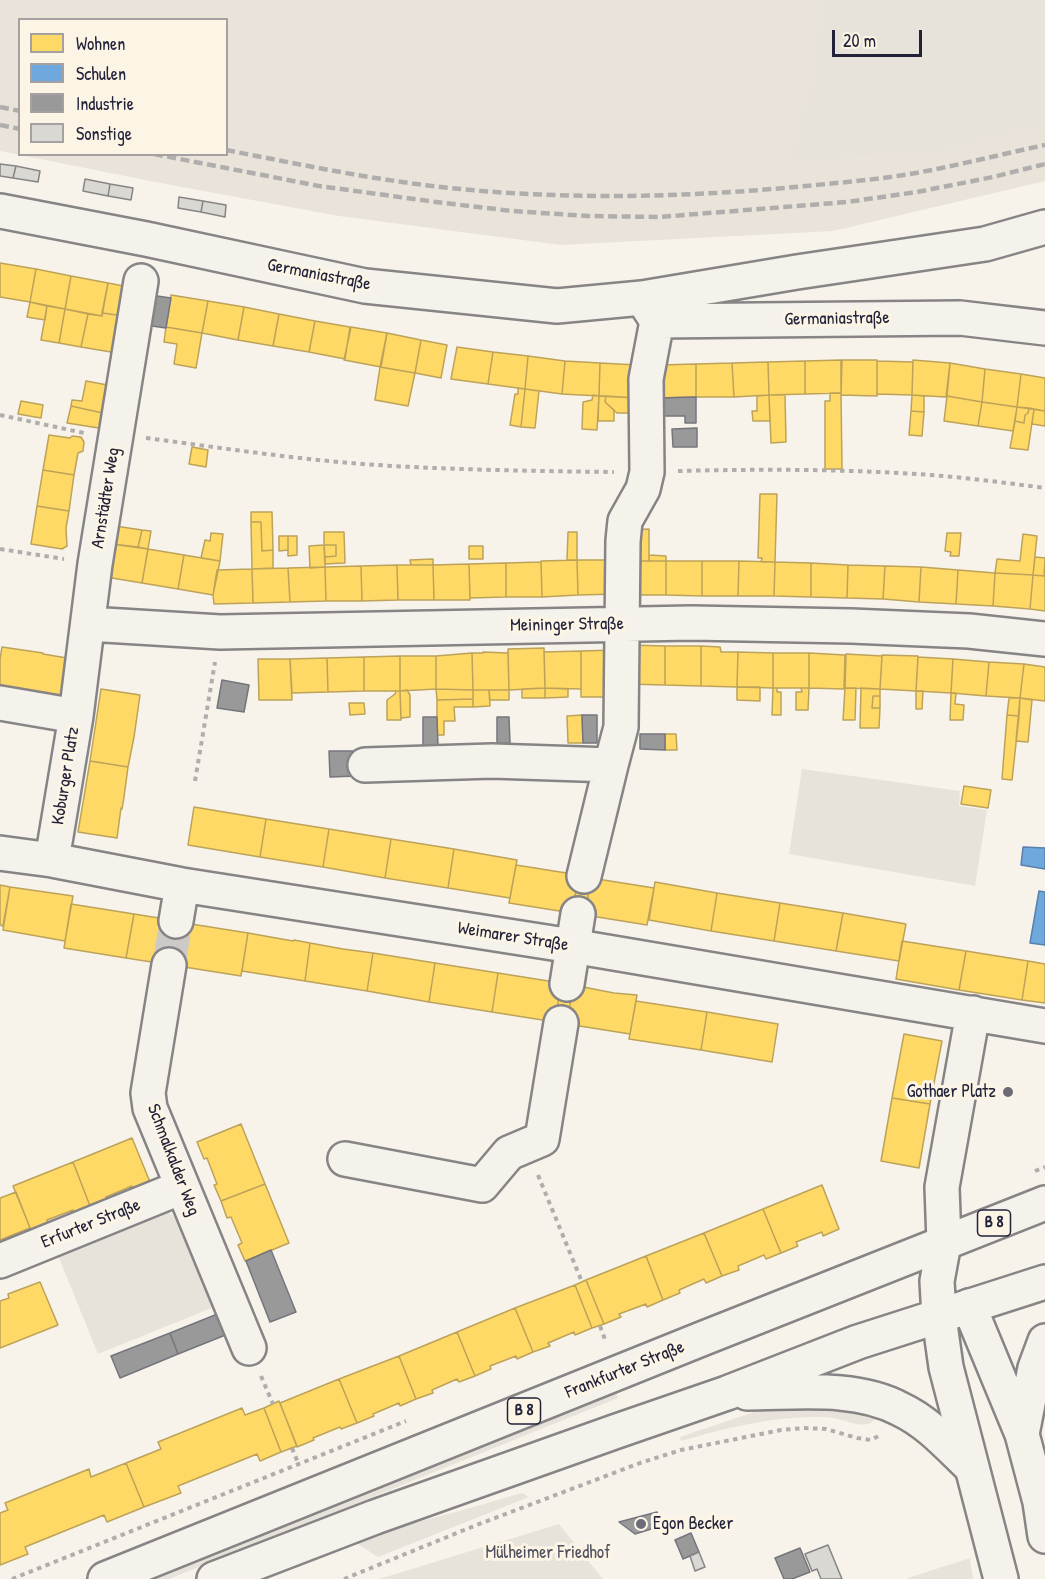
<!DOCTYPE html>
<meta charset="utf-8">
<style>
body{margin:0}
#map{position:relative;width:1045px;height:1579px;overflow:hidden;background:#f7f3ea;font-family:"Patrick Hand",sans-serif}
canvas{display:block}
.legend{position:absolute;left:18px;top:18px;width:210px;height:138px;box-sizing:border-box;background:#fcf5e5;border:2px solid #a5a1a1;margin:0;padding:8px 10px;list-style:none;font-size:18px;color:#22223b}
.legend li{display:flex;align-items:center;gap:12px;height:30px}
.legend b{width:30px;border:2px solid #a5a1a1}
.scale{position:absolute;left:832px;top:30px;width:90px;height:27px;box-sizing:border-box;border:3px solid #22223b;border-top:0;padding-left:8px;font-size:18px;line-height:21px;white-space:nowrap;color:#22223b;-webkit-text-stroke:4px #fcf5e5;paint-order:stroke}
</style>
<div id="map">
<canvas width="1045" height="1579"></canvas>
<ul class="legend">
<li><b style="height:16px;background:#ffd966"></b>Wohnen</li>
<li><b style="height:16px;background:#6fa8dc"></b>Schulen</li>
<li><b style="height:16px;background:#999"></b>Industrie</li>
<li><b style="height:16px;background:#dad8d2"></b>Sonstige</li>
</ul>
<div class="scale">20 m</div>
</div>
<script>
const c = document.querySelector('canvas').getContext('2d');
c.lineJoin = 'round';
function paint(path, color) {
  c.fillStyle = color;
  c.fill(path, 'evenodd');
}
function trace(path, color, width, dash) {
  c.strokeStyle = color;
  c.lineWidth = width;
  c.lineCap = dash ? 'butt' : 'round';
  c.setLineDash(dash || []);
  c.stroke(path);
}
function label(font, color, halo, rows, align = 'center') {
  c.font = font + ' "Patrick Hand",sans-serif';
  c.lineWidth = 6;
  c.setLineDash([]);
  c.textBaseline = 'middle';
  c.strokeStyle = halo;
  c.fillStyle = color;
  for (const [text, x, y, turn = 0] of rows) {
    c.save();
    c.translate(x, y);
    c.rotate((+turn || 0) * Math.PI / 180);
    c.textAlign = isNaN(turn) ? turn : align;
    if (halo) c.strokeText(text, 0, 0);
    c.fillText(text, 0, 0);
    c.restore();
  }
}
const built = new Path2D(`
 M 0,0 L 1045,0 L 1045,181 L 833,231 L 561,245 L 339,216 L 155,182 L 0,151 ZM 20,20 L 226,20 L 226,154 L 20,154 Z`);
const green = new Path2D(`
 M 820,0 L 1045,0 L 1045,124 L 953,149 L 789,162 L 816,66 Z
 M 802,769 L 960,791 L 959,806 L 987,810 L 975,886 L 789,854 Z
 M 165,1211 L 174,1216 L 211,1304 L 219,1305 L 98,1354 L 57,1253 Z
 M 616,1392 L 618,1398 L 181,1574 L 169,1579 L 148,1579 Z
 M 828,1403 L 877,1417 C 867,1431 852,1422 838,1419 C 831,1417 823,1417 815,1417 C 769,1417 726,1428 681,1441 L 680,1437 L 754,1412 L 787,1406 Z
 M 522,1493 L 529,1497 L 378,1557 L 353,1541 L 372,1534 L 456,1512 Z
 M 559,1524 L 603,1579 L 379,1579 Z
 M 970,1558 L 973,1579 L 905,1579 Z`);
const homes = new Path2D(`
 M 0,263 L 36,269 L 30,302 L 0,297 Z
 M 36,269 L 71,276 L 65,309 L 30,302 Z
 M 71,276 L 108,283 L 102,316 L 65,309 Z
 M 108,283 L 129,287 L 124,316 L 102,313 Z
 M 171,295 L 208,301 L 202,333 L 166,327 Z
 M 208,301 L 244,307 L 238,340 L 202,333 Z
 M 30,302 L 47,306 L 45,320 L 27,317 Z
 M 47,306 L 65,309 L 59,343 L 41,340 Z
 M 244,307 L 279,314 L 273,346 L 238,340 Z
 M 65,309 L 88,314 L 81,347 L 59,343 Z
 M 102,313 L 124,316 L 123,354 L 81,347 L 88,314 L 102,316 Z
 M 279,314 L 315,321 L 309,352 L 273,346 Z
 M 315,321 L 350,327 L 345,359 L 309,352 Z
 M 166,327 L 202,333 L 196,368 L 174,364 L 177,344 L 164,342 Z
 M 351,327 L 387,333 L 381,367 L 344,360 Z
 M 387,333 L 421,340 L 415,373 L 380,367 Z
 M 421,340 L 447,345 L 441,378 L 415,373 Z
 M 457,347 L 493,352 L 488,384 L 451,379 Z
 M 493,352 L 528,356 L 525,389 L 488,384 Z
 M 528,356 L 565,361 L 562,394 L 525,389 Z
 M 841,360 L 841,393 L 805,394 L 805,361 Z
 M 842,360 L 877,360 L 877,396 L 841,395 Z
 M 913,360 L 950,363 L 946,397 L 912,395 Z
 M 565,361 L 600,363 L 599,396 L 562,394 Z
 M 805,361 L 805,394 L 769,395 L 768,362 Z
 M 877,361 L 913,362 L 912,395 L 877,394 Z
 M 768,362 L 769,395 L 734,397 L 732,363 Z
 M 600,363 L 637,365 L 636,398 L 599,396 Z
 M 732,363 L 734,397 L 696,397 L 696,364 Z
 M 950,363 L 985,369 L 982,402 L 947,396 Z
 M 696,364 L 696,397 L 659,398 L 659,365 Z
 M 380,367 L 415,373 L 408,406 L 375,400 Z
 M 985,369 L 1021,374 L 1017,407 L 982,402 Z
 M 1021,374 L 1045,378 L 1045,411 L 1017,407 Z
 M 86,381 L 113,386 L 107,414 L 71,406 L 72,400 L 82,401 Z
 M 518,388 L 525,389 L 521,427 L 510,425 L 515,394 L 518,394 Z
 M 525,389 L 539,391 L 535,428 L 521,427 Z
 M 830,393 L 841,393 L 842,469 L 825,469 L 825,401 L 830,401 Z
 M 593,395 L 599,396 L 597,430 L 582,429 L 583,402 L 592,400 Z
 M 769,395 L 785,395 L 786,442 L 771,443 Z
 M 769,395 L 770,421 L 753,421 L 752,411 L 757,411 L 757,396 Z
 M 912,395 L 924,396 L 924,412 L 911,411 Z
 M 599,396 L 606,396 L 605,402 L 614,410 L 614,421 L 598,421 Z
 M 606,396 L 636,398 L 636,413 L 617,413 L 605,402 Z
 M 947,396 L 982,402 L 978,426 L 944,421 Z
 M 21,401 L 43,405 L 41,418 L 18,414 Z
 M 982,402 L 1017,407 L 1013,431 L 978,426 Z
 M 71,406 L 107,414 L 105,429 L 67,423 Z
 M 1017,407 L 1029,408 L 1028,413 L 1025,415 L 1024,423 L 1015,421 Z
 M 1029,408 L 1034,409 L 1028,450 L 1010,448 L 1015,421 L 1024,423 L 1025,415 L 1028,413 Z
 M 1034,409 L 1045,411 L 1045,426 L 1032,424 Z
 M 911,411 L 924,412 L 922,436 L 909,435 Z
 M 49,435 L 70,438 L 72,436 L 81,437 L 84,442 L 83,451 L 78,453 L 74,475 L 43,470 Z
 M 192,447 L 208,450 L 206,467 L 189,464 Z
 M 43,470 L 74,475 L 69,511 L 37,506 Z
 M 760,494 L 777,494 L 775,562 L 761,562 L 762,558 L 758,558 Z
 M 37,506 L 69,511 L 66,528 L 67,546 L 62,549 L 31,544 Z
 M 251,512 L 272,512 L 273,550 L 262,551 L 261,522 L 251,522 Z
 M 251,522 L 261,522 L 262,551 L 273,550 L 273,568 L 252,569 Z
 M 115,526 L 142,530 L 138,547 L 112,544 Z
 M 649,529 L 649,561 L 630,561 L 630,530 Z
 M 142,530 L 151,531 L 148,549 L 138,547 Z
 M 324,532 L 344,532 L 345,563 L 325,564 L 325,557 L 336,556 L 336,545 L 324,545 Z
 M 568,532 L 577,532 L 577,560 L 567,560 Z
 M 211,533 L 223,534 L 220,561 L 201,558 L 205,540 L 210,541 Z
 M 947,533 L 961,533 L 959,556 L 950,556 L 951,552 L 945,551 Z
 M 1023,534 L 1037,536 L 1033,575 L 995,573 L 997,559 L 1020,561 Z
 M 279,536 L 288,536 L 288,550 L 279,551 Z
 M 288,536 L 297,536 L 297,555 L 288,556 Z
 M 112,544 L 148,549 L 142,583 L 106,577 Z
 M 324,545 L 336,545 L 336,556 L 325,557 Z
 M 324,545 L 325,567 L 310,568 L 309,546 Z
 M 469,546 L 483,546 L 483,559 L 469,559 Z
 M 148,549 L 184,555 L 178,589 L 142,583 Z
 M 184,555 L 220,561 L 213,595 L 178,589 Z
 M 649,555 L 666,556 L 666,561 L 649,561 Z
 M 1035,557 L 1045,558 L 1044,576 L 1033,575 Z
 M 433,559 L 433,565 L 411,565 L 410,560 Z
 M 577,560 L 578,595 L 542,597 L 541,561 Z
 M 577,560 L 618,560 L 616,594 L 578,595 Z
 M 629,561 L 666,561 L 666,595 L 629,595 Z
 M 666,561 L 702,561 L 702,596 L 666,595 Z
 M 702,561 L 739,561 L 738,596 L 702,596 Z
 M 739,561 L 775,562 L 774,596 L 738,596 Z
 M 541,562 L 542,597 L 506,597 L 506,563 Z
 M 775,562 L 811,563 L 811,597 L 774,596 Z
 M 506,563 L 506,597 L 470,598 L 469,564 Z
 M 811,563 L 848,565 L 847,598 L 811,597 Z
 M 469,564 L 470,600 L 434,600 L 433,565 Z
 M 397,565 L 398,600 L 362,601 L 361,566 Z
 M 397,565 L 433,565 L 434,600 L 398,600 Z
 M 848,565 L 885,566 L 883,599 L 847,598 Z
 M 361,566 L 362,601 L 326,601 L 325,567 Z
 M 885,566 L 921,567 L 919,602 L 883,599 Z
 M 325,567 L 326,601 L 290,602 L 288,568 Z
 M 921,567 L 958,570 L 956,604 L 919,602 Z
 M 288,568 L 290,602 L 253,603 L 252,569 Z
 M 252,569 L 253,603 L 214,604 L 213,595 L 217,570 Z
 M 958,570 L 995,573 L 993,606 L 956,604 Z
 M 995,573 L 1033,575 L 1030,609 L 993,606 Z
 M 1033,575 L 1045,576 L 1045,611 L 1030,609 Z
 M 629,645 L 665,646 L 665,685 L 628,684 Z
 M 665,646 L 701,646 L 701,686 L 665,685 Z
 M 701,646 L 720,647 L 721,652 L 738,652 L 737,687 L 701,686 Z
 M 2,647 L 43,653 L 43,654 L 73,659 L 67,698 L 0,687 L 0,659 Z
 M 544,648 L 545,688 L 509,690 L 508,649 Z
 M 616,650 L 616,697 L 581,697 L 581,651 Z
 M 581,651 L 581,689 L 545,688 L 544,652 Z
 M 483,652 L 508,653 L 509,690 L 473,690 L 472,653 L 483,653 Z
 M 738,652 L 773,653 L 773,688 L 737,687 Z
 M 472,653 L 473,690 L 436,689 L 436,656 Z
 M 773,653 L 809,653 L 809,688 L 773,688 Z
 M 809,653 L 845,655 L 844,689 L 809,688 Z
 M 846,654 L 882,656 L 880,689 L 845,688 Z
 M 882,655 L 918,656 L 916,691 L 880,689 Z
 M 400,656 L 436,656 L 436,689 L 400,691 Z
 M 400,656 L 400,691 L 364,691 L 364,657 Z
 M 364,657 L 364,691 L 328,692 L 327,658 Z
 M 918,657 L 953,659 L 951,693 L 916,691 Z
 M 327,658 L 328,692 L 292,693 L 290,659 Z
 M 258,659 L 290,659 L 292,700 L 259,700 Z
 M 953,659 L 989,662 L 986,696 L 951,693 Z
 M 989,662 L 1024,664 L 1020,698 L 986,696 Z
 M 1024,664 L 1045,667 L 1045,701 L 1020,698 Z
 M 737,687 L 760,687 L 760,701 L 737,700 Z
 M 545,688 L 568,689 L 568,697 L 545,698 Z
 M 545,688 L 545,698 L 522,698 L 522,689 Z
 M 773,688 L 777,688 L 777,692 L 781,692 L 781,715 L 772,715 Z
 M 801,688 L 809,688 L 808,710 L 796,710 L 796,692 L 802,692 Z
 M 845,688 L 856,688 L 855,720 L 843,720 Z
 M 861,688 L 880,689 L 880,696 L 873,696 L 872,708 L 880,708 L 879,728 L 860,728 Z
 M 101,689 L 140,695 L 134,737 L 128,767 L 90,761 Z
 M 436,689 L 473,690 L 473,699 L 437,700 Z
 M 407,690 L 410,695 L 410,717 L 401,718 L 400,691 Z
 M 473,690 L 489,690 L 490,706 L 473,707 Z
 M 489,690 L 509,690 L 509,700 L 490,700 Z
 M 396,691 L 400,691 L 401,720 L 387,720 L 387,700 L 395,694 Z
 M 916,691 L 923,691 L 922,709 L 916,709 Z
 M 951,693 L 956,693 L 955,704 L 964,705 L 963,720 L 950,720 Z
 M 873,696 L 880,696 L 880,708 L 872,708 Z
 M 1009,698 L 1020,698 L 1019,716 L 1007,715 Z
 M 1020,698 L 1032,700 L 1028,742 L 1016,741 Z
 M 473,699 L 473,707 L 454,707 L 455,721 L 444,721 L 444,735 L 437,735 L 437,700 Z
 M 349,703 L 364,703 L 365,714 L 350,715 Z
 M 582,715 L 583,743 L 568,743 L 567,716 Z
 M 1007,715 L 1019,716 L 1012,780 L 1002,779 Z
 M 665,734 L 676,734 L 677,750 L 665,750 Z
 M 90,761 L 128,767 L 124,797 L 122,809 L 121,808 L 117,838 L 78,832 Z
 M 964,786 L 991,790 L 988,808 L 961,804 Z
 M 194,807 L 266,819 L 260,857 L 188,845 Z
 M 266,819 L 329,829 L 323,867 L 260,857 Z
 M 329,829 L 391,839 L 385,878 L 323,867 Z
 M 391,839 L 454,849 L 448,888 L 385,878 Z
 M 454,849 L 517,860 L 510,898 L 448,888 Z
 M 516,865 L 579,875 L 572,913 L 509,903 Z
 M 579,875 L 591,878 L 585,915 L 572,913 Z
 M 591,878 L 654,888 L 647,925 L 585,915 Z
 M 655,882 L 717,893 L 711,931 L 649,920 Z
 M 0,885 L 10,887 L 3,926 L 0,925 Z
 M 10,887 L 73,896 L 65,941 L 3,930 Z
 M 717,893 L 780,903 L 774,941 L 711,931 Z
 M 780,903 L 843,913 L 836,951 L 774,941 Z
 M 71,904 L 134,914 L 126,958 L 64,948 Z
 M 843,913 L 906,924 L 899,961 L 836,951 Z
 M 134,914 L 165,919 L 158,963 L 126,958 Z
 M 165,919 L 185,923 L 178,966 L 158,963 Z
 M 185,923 L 248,933 L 241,976 L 178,966 Z
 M 248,933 L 293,941 L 294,940 L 310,943 L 305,981 L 242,971 Z
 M 902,941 L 966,951 L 959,990 L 896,979 Z
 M 310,943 L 343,949 L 373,953 L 367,991 L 305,981 Z
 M 966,951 L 1028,961 L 1022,1000 L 959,990 Z
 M 373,953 L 435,963 L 429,1002 L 367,991 Z
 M 1028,961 L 1045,964 L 1045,1003 L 1022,1000 Z
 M 435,963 L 498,973 L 492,1012 L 429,1002 Z
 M 498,973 L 561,983 L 555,1022 L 492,1012 Z
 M 561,983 L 573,985 L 567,1024 L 555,1022 Z
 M 573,985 L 614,993 L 637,995 L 630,1034 L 567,1024 Z
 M 636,1001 L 707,1012 L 701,1050 L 629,1039 Z
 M 707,1012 L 778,1024 L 772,1062 L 701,1050 Z
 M 904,1034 L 942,1041 L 930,1104 L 892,1098 Z
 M 892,1098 L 930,1104 L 919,1168 L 881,1161 Z
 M 241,1124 L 265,1184 L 221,1201 L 214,1185 L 217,1184 L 207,1158 L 204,1159 L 197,1142 Z
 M 132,1138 L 150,1182 L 133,1189 L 132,1186 L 106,1197 L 108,1199 L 90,1206 L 73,1162 Z
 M 73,1162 L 90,1206 L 74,1213 L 73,1210 L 47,1220 L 48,1223 L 31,1230 L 13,1186 Z
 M 265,1184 L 289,1243 L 245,1261 L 238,1245 L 242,1243 L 231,1217 L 227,1218 L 221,1201 Z
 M 822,1185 L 839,1229 L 823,1236 L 822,1232 L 796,1242 L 798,1246 L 781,1253 L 763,1209 Z
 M 16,1192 L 30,1228 L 0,1240 L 0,1198 Z
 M 763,1209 L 781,1253 L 766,1259 L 764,1255 L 738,1266 L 739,1270 L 722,1276 L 704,1233 Z
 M 704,1233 L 722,1276 L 706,1283 L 704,1279 L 679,1290 L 680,1293 L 663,1300 L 646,1256 Z
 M 646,1256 L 663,1300 L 647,1307 L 646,1304 L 619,1314 L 621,1317 L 604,1324 L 586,1280 Z
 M 586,1280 L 604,1324 L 592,1328 L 575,1285 Z
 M 40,1282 L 58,1325 L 0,1348 L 0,1301 L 9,1298 L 8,1294 Z
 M 575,1285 L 592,1328 L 575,1335 L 574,1332 L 548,1343 L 550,1346 L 533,1352 L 515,1308 Z
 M 515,1308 L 533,1352 L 517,1359 L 516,1356 L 490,1366 L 491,1369 L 475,1376 L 457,1332 Z
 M 457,1332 L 475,1376 L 459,1382 L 457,1379 L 432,1390 L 433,1393 L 416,1399 L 399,1356 Z
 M 399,1356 L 416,1399 L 400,1406 L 399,1403 L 373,1414 L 374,1416 L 357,1423 L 339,1379 Z
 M 339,1379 L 357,1423 L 341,1429 L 340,1427 L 313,1438 L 314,1440 L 297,1447 L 280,1403 Z
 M 279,1401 L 297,1446 L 281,1452 L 264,1408 Z
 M 242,1408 L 245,1415 L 264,1408 L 281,1452 L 260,1461 L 257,1454 L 178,1486 L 181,1493 L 144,1507 L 126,1463 L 161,1449 L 158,1442 Z
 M 126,1463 L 144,1507 L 107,1522 L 104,1515 L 25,1547 L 28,1554 L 0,1565 L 0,1513 L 8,1510 L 5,1503 L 89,1469 L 91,1477 Z`);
const schools = new Path2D(`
 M 1023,847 L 1045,848 L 1045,869 L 1021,865 Z
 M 1039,891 L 1045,892 L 1045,945 L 1030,943 Z`);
const industry = new Path2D(`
 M 150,295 L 171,298 L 166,328 L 145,325 Z
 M 696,397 L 696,423 L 685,423 L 685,416 L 658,416 L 659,398 Z
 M 697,428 L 697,447 L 673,447 L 672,429 Z
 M 222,680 L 249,685 L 244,712 L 217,708 Z
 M 582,715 L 597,715 L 597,743 L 583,743 Z
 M 423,717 L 437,717 L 438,746 L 423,746 Z
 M 497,717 L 509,717 L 510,743 L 497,743 Z
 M 640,734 L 665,734 L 665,750 L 640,749 Z
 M 329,751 L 357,751 L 357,776 L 330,777 Z
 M 271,1250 L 296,1312 L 270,1322 L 246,1261 Z
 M 225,1311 L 233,1332 L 178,1354 L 170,1333 Z
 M 170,1333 L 178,1354 L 120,1378 L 111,1356 Z
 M 657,1512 L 661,1526 L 635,1534 L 619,1522 Z
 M 691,1533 L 699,1552 L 683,1559 L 675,1540 Z
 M 800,1548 L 810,1572 L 792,1579 L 784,1579 L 775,1558 Z`);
const building = new Path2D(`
 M 0,164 L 16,166 L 13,178 L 0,176 Z
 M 16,166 L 40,171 L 38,182 L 13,178 Z
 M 85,179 L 110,184 L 108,196 L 83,191 Z
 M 110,184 L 133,188 L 131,200 L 108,196 Z
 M 179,197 L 203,201 L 201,212 L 178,208 Z
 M 203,201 L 226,205 L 225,217 L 201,212 Z
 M 828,1545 L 842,1579 L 821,1579 L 817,1569 L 812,1571 L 805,1554 Z
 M 699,1552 L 705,1567 L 695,1571 L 690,1556 Z`);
const minorTunnel = new Path2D(`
 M 169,965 L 176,921`);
const path = new Path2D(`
 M 0,415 L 84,433
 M 146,438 C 223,448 300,460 377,465 C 456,470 535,471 614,472
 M 678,471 C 763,469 847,469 931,475 C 969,478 1007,483 1045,488
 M 0,549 L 64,559
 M 195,781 L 215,662
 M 1035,1171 L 1045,1167
 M 538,1175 L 582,1282
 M 600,1326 L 606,1342
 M 261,1376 L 273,1404
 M 292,1448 L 298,1463
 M 12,1579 L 406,1421
 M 344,1579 L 474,1526 L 640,1463 L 681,1450 L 781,1430 L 804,1428 L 826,1429 L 857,1438 L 871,1440 L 882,1434`);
const minor = new Path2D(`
 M 0,211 L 146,239 L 365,286 L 557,306 L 642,298 L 797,272 L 985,244 L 1045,227
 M 646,304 L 657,321 L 960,318 L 1045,328
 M 88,624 L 220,632 L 691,623 L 851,626 L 969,631 L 1045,639
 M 0,703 L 76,716 L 52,860
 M 76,716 L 95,564 L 141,281
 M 365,765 L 492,761 L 611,765 L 584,876
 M 611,765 L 621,727 L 623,541 L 625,521 L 643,489 L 647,472 L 646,379 L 657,321
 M 0,853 L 52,860 L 182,885 L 572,946 L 1045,1026
 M 176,921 L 182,885
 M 169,965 L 148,1093 L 150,1108 L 249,1348
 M 567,984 L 578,914
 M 345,1159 L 482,1185 L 509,1153 L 542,1139 L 561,1023
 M 944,1243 L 942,1187 L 973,1013
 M 0,1261 L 182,1187`);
const major = new Path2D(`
 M 939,1317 L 937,1281 L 944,1243
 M 747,1393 C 796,1393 855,1385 900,1409 C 928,1422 949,1446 971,1467
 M 105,1579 L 704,1338 L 1045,1203
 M 214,1579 L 375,1517 L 617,1431 L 727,1393 L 858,1342 L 1045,1282`);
const highway = new Path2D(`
 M 969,1306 L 1022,1434 L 1040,1502 L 1045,1536
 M 939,1317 L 946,1367 L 1001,1579
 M 1022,1434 L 1035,1368 L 1045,1341`);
const rail = new Path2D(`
 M 0,107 L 20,111
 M 0,125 L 20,129
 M 226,150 C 298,164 369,179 441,187 C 559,200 677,198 795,187 C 835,183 876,180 916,173 C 960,165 1002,154 1045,145
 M 154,154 L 319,186 L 436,202 L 512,211 L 588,216 L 659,217 L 847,202 L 917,192 L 993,177 L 1045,164`);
const markers = [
 [1008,1092,6,"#6d6b78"],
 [641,1524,6,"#6d6b78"]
];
const shields = [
 [994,1223,33],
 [524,1411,33]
];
const shieldNames = [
 ["B 8",994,1223],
 ["B 8",524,1411]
];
const streetNames = [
 ["Germaniastraße",319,275,11],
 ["Germaniastraße",837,319,-1],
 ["Arnstädter Weg",106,498,-81],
 ["Meininger Straße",567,625,-1],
 ["Koburger Platz",66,776,-81],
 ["Weimarer Straße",513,937,9],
 ["Schmalkalder Weg",173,1160,69],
 ["Erfurter Straße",91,1224,-22],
 ["Frankfurter Straße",625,1370,-22]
];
const poiNames = [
 ["Gothaer Platz",996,1092],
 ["Egon Becker",653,1524,"left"]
];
const parkNames = [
 ["Mülheimer Friedhof",548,1553]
];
paint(built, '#e9e3d9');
paint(green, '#e8e3da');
paint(homes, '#ffd966');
trace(homes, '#bda259', 1.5);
paint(schools, '#6fa8dc');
trace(schools, '#5880ac', 1.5);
paint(industry, '#999');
trace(industry, '#75757d', 1.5);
paint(building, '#dad8d2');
trace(building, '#868485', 1.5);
trace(minorTunnel, '#ccc9c7', 33, [33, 16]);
trace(minor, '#868485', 38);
trace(major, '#868485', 38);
trace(highway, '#868485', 38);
trace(path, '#b0aead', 4, [4.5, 4.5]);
trace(minor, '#f5f2ec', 33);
trace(major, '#f5f2ec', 33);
trace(highway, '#f5f2ec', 33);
trace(rail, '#b0aead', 4.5, [9, 4.5]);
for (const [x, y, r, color] of markers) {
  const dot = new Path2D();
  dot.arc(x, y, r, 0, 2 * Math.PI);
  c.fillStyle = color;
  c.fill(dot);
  trace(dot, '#fcf5e5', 2);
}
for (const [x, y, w] of shields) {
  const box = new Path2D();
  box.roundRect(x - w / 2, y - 13, w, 26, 4.5);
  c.fillStyle = '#fcf5e5';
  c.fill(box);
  trace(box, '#22223b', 1.5);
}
label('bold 16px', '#22223b', null, shieldNames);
label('18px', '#22223b', '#fcf5e5', streetNames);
label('18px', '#22223b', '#fcf5e5', poiNames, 'right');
label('18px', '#504f5f', '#fcf5e5', parkNames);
</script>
